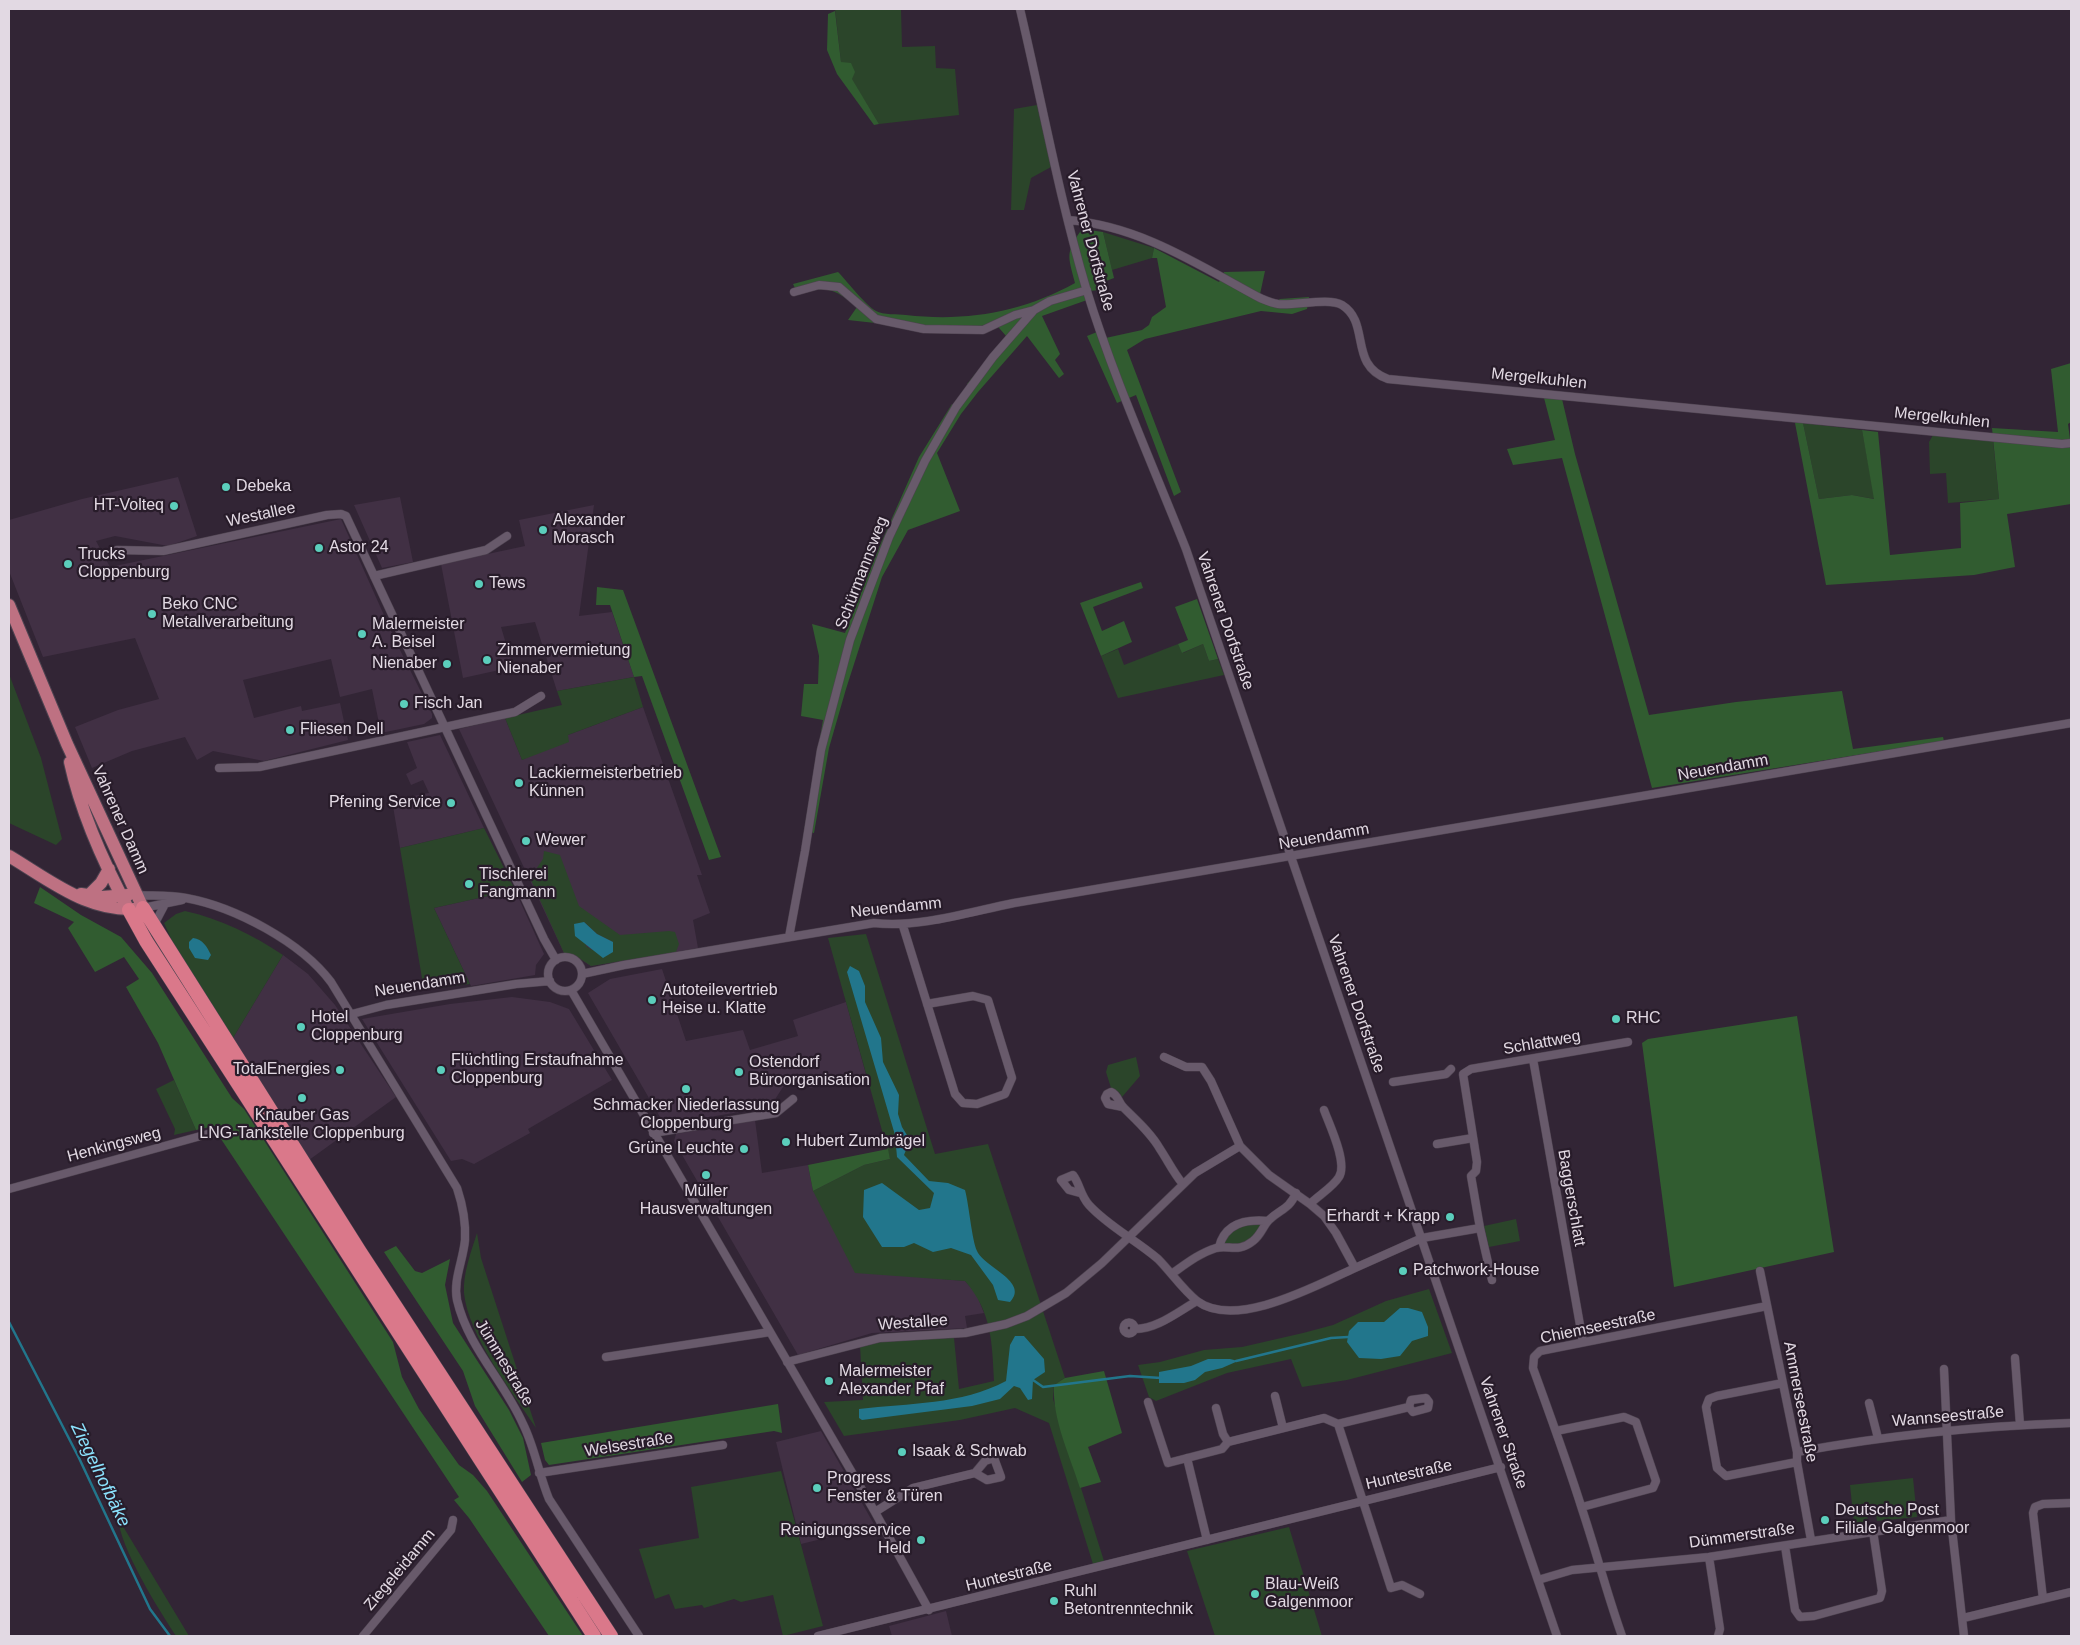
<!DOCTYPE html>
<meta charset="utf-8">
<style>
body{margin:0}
#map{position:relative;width:2080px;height:1645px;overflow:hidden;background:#322535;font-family:Arial,sans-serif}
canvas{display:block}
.frame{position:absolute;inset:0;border:10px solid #e2d9e3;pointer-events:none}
</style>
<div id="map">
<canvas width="2080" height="1645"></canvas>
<div class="frame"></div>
</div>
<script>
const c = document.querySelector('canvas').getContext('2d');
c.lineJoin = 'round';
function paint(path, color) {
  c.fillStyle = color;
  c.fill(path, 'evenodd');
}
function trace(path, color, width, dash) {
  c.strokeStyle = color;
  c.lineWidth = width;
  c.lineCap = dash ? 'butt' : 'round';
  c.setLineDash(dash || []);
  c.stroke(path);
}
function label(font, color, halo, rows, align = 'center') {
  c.font = font + ' Arial,sans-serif';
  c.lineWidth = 4.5;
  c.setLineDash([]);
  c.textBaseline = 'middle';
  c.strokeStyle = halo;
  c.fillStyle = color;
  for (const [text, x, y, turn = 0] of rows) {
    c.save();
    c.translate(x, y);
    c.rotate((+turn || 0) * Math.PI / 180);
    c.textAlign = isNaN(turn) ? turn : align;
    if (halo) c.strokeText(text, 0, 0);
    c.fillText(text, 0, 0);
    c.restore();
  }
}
const built = new Path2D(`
 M 178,477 L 197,536 L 168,546 L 115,536 L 96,541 L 110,567 L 341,519 L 396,642 L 432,714 L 432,718 L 424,724 L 381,733 L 372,689 L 340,697 L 331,659 L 243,680 L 254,718 L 301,706 L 302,711 L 340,703 L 348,740 L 264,761 L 213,751 L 197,760 L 185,737 L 132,751 L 92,768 L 75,727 L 118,710 L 159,699 L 135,638 L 43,657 L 9,571 L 9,520 L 82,499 Z
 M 400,497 L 413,562 L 382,568 L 354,505 Z
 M 594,505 L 579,616 L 612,612 L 634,677 L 557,691 L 535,622 L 501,627 L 513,667 L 463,678 L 441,564 L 525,546 L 519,520 Z
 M 643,707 L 702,875 L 697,875 L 710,913 L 693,920 L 698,948 L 591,966 L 576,956 L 564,953 L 459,729 L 505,718 L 522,760 L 568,735 Z
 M 440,735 L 484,828 L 400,848 L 392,800 L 429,793 L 423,780 L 411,785 L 406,774 L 417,768 L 407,742 Z
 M 515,890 L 544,954 L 536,965 L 535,975 L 471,986 L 434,908 Z
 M 283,955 L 308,974 L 335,1005 L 396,1097 L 309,1160 L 233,1038 Z
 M 662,969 L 686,1041 L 743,1030 L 750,1050 L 798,1036 L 793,1020 L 846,1002 L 867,1078 L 809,1088 L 808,1082 L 785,1084 L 770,1107 L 667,1124 L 660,1117 L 588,993 L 610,979 Z
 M 512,997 L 550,1002 L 569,1009 L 612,1080 L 528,1129 L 530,1133 L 474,1164 L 462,1159 L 451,1161 L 362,1019 L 450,1004 Z
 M 755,1120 L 762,1173 L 808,1165 L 813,1191 L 942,1279 L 965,1281 L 976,1293 L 984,1313 L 965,1316 L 967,1328 L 872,1333 L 798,1355 L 674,1141 L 676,1134 Z
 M 821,1431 L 875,1526 L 801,1544 L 776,1442 Z
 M 946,1611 L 952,1636 L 892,1636 L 889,1626 Z`);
const green = new Path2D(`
 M 835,9 L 901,9 L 902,47 L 935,46 L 936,68 L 955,69 L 959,115 L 879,124 L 841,62 Z
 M 1037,105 L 1051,167 L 1031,178 L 1024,210 L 1011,210 L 1014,109 Z
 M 1103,232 L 1154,248 L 1152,258 L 1112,270 Z
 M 1803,423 L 1862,430 L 1875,499 L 1852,495 L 1819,499 Z
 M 1933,435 L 1993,441 L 1999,499 L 1948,503 L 1946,473 L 1930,474 L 1929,442 Z
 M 1178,644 L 1183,653 L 1203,644 L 1209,661 L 1218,659 L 1224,675 L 1118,698 L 1101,656 L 1118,649 L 1124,665 Z
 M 9,674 L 41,758 L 62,839 L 56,845 L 9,823 Z
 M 634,677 L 643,707 L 568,735 L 569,742 L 522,760 L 505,718 L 562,705 L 557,691 Z
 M 484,828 L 515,890 L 434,908 L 470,984 L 424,990 L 400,848 Z
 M 544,851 L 560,855 L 579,906 L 620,935 L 669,931 L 675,932 L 679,944 L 676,952 L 591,966 L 576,956 L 564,953 L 530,878 L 543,859 ZM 584,922 L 597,934 L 613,942 L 592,950 L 586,946 Z
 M 185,911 C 221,919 253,935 283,955 L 233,1038 L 174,945 L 164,923 L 176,914 Z
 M 866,934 L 935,1154 L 988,1144 L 1065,1378 L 1054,1385 L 1053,1399 L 1104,1561 L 1093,1564 L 1049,1423 L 1015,1408 L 960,1420 L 844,1436 L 824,1402 L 863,1400 L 860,1345 L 893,1340 L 954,1338 L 959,1389 L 994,1381 C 992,1343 992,1312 965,1281 L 855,1273 L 813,1191 L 864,1165 L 890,1159 L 828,938 Z
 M 1136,1057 L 1140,1076 L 1122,1097 L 1119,1092 L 1111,1088 L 1106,1072 L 1108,1065 Z
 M 174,1080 L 196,1130 L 174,1135 L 175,1129 L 156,1089 Z
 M 1516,1219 L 1520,1241 L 1489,1247 L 1484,1226 Z
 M 1264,1222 L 1261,1231 L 1242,1245 L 1222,1244 C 1227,1225 1249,1224 1264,1222 Z
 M 477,1233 L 481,1258 L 536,1428 C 512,1392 468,1335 464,1293 C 463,1273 471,1252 477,1233 Z
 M 1429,1289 L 1452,1353 L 1347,1380 L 1302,1387 L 1291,1359 L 1227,1373 L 1156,1401 L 1149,1397 L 1138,1365 L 1160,1362 L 1204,1350 L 1242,1347 L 1303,1333 L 1333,1325 L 1386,1301 Z
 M 781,1471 L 823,1626 L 783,1636 L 773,1595 L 741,1602 L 734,1599 L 704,1608 L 702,1605 L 675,1609 L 669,1594 L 655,1599 L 639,1549 L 699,1538 L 691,1487 Z
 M 1913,1478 L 1917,1517 L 1877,1521 L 1876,1514 L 1867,1514 L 1868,1522 L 1854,1524 L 1850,1485 Z
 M 118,1518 L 189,1636 L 176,1636 C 159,1610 120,1548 118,1518 Z
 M 1289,1527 L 1322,1636 L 1215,1636 L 1187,1551 Z`);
const forest = new Path2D(`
 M 835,11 L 841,62 L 851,63 L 855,72 L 852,79 L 879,124 L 874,125 L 837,74 L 827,50 L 828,14 Z
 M 1082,229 L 1103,232 L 1114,278 L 1098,284 L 1099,290 L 1089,291 L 1087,300 L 1042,316 L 1060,354 L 1055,360 L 1064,374 L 1059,378 L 1027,336 L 978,392 L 961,414 L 937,453 L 960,511 L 908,530 L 882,577 L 846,689 L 829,748 L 814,833 L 804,831 L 823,720 L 801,716 L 804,684 L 818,684 L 819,656 L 812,624 L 845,633 L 881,543 L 919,457 L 952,404 L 956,409 L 973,389 L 967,384 L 1006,336 L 994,322 C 960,336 919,326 885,318 L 875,323 L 848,320 L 857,307 C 833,288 828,286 798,294 L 793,284 L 838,272 C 847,281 866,306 876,311 C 883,315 898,314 906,315 C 966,322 1023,312 1075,283 C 1068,255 1065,253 1082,229 Z
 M 1154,248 L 1219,282 L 1224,272 L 1265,271 L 1259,299 L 1273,304 L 1280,299 L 1309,297 L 1307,309 L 1292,314 L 1261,311 L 1145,339 L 1127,350 L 1181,492 L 1174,496 L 1136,395 L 1117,403 L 1087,336 L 1097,332 L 1101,339 L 1142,330 L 1149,325 L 1152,317 L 1166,307 L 1157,258 L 1152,258 Z
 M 2071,363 L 2071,422 L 2068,424 L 2071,447 L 2071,504 L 2007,514 L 2015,567 L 1974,575 L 1826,585 L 1795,423 L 1803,423 L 1819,499 L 1852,495 L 1874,499 L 1862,430 L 1878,432 L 1890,555 L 1961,548 L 1960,503 L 1999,499 L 1992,428 L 2058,432 L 2051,369 Z
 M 1544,398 L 1562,399 L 1575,454 L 1649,715 L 1736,702 L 1842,691 L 1853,749 L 1943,737 L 1944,741 L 1652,788 L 1562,458 L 1513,465 L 1507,449 L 1555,440 Z
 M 1141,582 L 1143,588 L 1093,607 L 1102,631 L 1124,621 L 1132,642 L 1101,656 L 1080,603 Z
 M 597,587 L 623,590 L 721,857 L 709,860 L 642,676 L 634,677 L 610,605 L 596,605 Z
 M 1197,599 L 1218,659 L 1209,661 L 1203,644 L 1182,653 L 1178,644 L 1188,640 L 1175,607 Z
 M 40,887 L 81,915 L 121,937 L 152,973 L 232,1098 L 244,1109 L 393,1342 L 402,1377 L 419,1409 L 459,1465 L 473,1475 L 487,1491 L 583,1636 L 549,1636 L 469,1518 L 454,1500 L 459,1497 L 221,1139 L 219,1125 L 196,1130 L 158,1043 L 126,987 L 139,979 L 124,957 L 95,972 L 68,928 L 74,922 L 34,903 Z
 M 1797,1016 L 1834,1252 L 1674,1287 L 1642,1043 L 1648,1039 Z
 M 888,1149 L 890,1159 L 864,1165 L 813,1191 L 808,1165 Z
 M 396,1246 L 415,1271 L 422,1273 L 450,1259 L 445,1285 L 453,1323 L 509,1410 L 523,1438 L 531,1475 L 522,1482 L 475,1406 L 463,1371 L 384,1252 Z
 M 1104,1371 L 1122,1433 L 1088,1447 L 1101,1482 L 1080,1488 C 1070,1456 1052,1419 1054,1385 L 1065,1378 Z
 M 778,1404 L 782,1433 L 774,1431 L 549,1465 L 545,1460 L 541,1443 Z`);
const water = new Path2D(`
 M 584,922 L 597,934 L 613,942 L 613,952 L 603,958 L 575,936 L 574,924 Z
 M 193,938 C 203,939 207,947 211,955 L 208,960 L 195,958 L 189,948 L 189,942 Z
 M 850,966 L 859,971 L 865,986 L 865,1002 L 881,1038 L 883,1062 L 899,1095 L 898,1114 L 902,1127 L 910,1140 L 904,1155 L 929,1181 L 948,1183 L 965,1190 C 969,1205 972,1241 977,1251 C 984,1267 1030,1282 1010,1302 L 998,1300 L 993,1285 L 971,1255 L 951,1248 L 933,1252 L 914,1243 L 904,1247 L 882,1247 L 863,1217 L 864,1190 L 882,1183 L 919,1210 L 930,1208 L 934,1193 L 897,1157 L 895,1135 L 847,972 Z
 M 1400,1308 L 1408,1308 L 1422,1312 L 1428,1327 L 1428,1336 L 1412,1341 L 1400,1356 L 1381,1359 L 1359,1358 L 1347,1342 L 1349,1331 L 1358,1322 L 1384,1322 Z
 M 1015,1336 L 1024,1336 L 1044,1359 L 1045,1372 L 1033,1380 L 1032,1399 L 1028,1400 L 1020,1388 L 1014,1386 L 1000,1399 L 972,1406 L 862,1420 L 859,1418 L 859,1409 C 909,1403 961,1405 1006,1381 L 1010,1345 Z
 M 1208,1359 L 1230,1359 L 1238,1361 L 1222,1368 L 1205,1372 L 1195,1380 L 1184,1383 L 1159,1383 L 1159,1372 L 1191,1366 Z`);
const stream = new Path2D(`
 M 9,1322 L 79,1458 L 150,1609 L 170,1636
 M 1236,1361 L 1331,1338 L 1348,1337
 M 1033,1380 L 1043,1387 L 1130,1376 L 1161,1378`);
const minor = new Path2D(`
 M 1020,9 C 1042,102 1059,197 1086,288 C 1113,377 1152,463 1186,549 L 1557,1636
 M 1068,220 C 1140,226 1197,264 1260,298 C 1265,300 1272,303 1278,304 C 1295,306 1329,297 1342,305 C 1371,323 1348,365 1388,379 L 2062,444 L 2071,443
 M 794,292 L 819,285 L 839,287 L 876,319 L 924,329 L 983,330 L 1015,315 L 1034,310
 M 117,550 L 163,551 L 327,515 L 341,514 L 346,516 L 544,939 L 556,960
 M 374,576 L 486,550 L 507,536
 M 219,768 L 259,767 L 515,712 L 541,696
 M 136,895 C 153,896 169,895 186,898 C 235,907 301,942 331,982 L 457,1188 C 463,1206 466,1222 465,1240 C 463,1261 453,1280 457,1300 C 468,1347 504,1381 523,1424 C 535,1448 539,1475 549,1499 L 639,1636
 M 143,908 L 182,900
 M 902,924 L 903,926 L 955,1094 L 963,1103 L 977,1104 L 1005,1094 L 1012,1078 L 988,1000 L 973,996 L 927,1004
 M 154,925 L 165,904
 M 789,937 L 805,851 L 821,750 L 850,640 L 889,537 L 925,461 L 956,407 L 993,357 L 1034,310 L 1050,301 L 1087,290
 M548 974a17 17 0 1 1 34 0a17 17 0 1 1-34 0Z
 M 582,974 L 624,965 L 874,923 C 920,928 969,912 1014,903 L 2071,723
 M 571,990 L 875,1512 L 929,1610
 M 352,1014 L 386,1005 L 516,984 L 550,981
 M 1164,1057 L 1186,1067 L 1202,1067 L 1211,1081 L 1240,1146
 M 1533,1059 L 1583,1342
 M 1393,1082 L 1446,1074 L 1451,1069
 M 1123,1107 L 1108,1104 L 1105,1098 L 1107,1094 L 1111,1092 C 1118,1095 1118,1101 1123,1107 C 1136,1120 1151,1133 1160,1149 C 1168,1161 1173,1172 1182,1183
 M 653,1133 L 776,1113 L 793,1099
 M 1437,1144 L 1473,1138
 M 9,1189 L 226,1129
 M 1080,1193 L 1069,1190 L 1061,1180 L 1073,1175 C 1080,1184 1080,1195 1089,1205 C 1108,1226 1136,1240 1158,1259 C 1171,1272 1182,1289 1197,1301 C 1236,1330 1317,1285 1355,1268
 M 1310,1204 C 1319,1195 1333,1187 1339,1177 C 1348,1163 1329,1124 1324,1110
 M 1480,1228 L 1492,1280
 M 1219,1247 C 1225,1223 1246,1219 1268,1221
 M 1760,1271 L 1797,1452 L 1797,1462 L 1811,1540
 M 1173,1273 C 1187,1263 1200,1253 1216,1248 C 1230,1245 1238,1253 1253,1241 C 1261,1235 1263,1226 1269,1220 C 1280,1209 1289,1210 1296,1193
 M1123.5 1328a5.5 5.5 0 1 1 11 0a5.5 5.5 0 1 1-11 0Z
 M 1134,1329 C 1156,1330 1179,1311 1197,1301
 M 606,1357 L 770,1332
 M 2015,1358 L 2020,1425
 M 787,1362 L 880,1338 L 965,1333 L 1006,1324 L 1027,1316 L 1066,1293 L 1102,1263 L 1195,1173 L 1240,1146 L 1269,1175 L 1310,1204 L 1324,1216 L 1336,1233 L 1355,1268 L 1422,1238 L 1480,1228 L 1471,1176 L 1476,1171 L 1477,1162 L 1463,1074 L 1471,1069 L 1628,1042
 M 1944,1369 L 1951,1520 L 1964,1636
 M 1783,1383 L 1717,1396 L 1709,1399 L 1706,1407 L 1717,1468 L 1726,1476 L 1797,1462
 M 1275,1396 L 1283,1428
 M 1148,1402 L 1168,1463 L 1222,1449 L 1228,1442 L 1324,1418 L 1338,1424 L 1409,1407 L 1413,1412 L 1428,1408 L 1429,1402 L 1426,1398 L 1411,1400 L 1409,1407
 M 1869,1403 L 1878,1438
 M 1216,1408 L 1223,1434 L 1228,1442
 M 1338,1424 L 1391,1588 L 1402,1585 L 1420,1594
 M 1556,1431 L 1624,1417 L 1636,1422 L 1656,1481 L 1653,1488 L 1582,1507
 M 1797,1452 C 1889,1435 1978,1426 2071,1423
 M 1187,1458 L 1207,1540
 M 539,1473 L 723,1445
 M 875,1512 L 913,1488 L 975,1473 L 985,1461 L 994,1458 L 1001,1477 L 987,1480 L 975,1473
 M 1785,1546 L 1795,1610 L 1800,1617 L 1814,1616 L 1880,1598 L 1882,1591 L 1873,1531
 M 1709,1557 L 1720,1629 L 1718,1636
 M 1538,1580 L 1572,1570 L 1709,1557 L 1951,1520
 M 2043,1599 L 2033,1513 L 2035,1507 L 2043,1504 L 2071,1503
 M 1963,1618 L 2071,1592
 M 363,1636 L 451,1530 L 453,1520
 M 818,1636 L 1501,1467
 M 1622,1636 C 1607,1594 1596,1551 1582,1509 C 1567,1461 1550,1415 1533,1368 L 1534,1357 L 1540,1351 L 1767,1306`);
const primary = new Path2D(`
 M 9,605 L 67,744 L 143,908 C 91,915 51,881 9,856
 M 70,762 C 81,813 104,864 129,910
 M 81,894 L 102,897 L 128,895
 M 88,896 L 101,883 L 109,869`);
const trunk = new Path2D(`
 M 143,908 L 360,1252 L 611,1636
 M 129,910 L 146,941 L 594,1636`);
const markers = [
 [226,487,5,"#5bcebc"],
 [174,506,5,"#5bcebc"],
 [543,530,5,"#5bcebc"],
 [319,548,5,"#5bcebc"],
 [68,564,5,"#5bcebc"],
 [479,584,5,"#5bcebc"],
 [152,614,5,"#5bcebc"],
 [362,634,5,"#5bcebc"],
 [487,660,5,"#5bcebc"],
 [447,664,5,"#5bcebc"],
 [404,704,5,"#5bcebc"],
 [290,730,5,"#5bcebc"],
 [519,783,5,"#5bcebc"],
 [451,803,5,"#5bcebc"],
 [526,841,5,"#5bcebc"],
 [469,884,5,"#5bcebc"],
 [652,1000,5,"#5bcebc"],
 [1616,1019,5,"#5bcebc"],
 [301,1027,5,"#5bcebc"],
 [340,1070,5,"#5bcebc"],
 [441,1070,5,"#5bcebc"],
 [739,1072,5,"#5bcebc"],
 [686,1089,5,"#5bcebc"],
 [302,1098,5,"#5bcebc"],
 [786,1142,5,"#5bcebc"],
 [744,1149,5,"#5bcebc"],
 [706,1175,5,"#5bcebc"],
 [1450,1217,5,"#5bcebc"],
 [1403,1271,5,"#5bcebc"],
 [829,1381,5,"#5bcebc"],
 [902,1452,5,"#5bcebc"],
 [817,1488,5,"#5bcebc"],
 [1825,1520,5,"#5bcebc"],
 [921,1540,5,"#5bcebc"],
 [1255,1594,5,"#5bcebc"],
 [1054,1601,5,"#5bcebc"]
];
const streetNames = [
 ["Vahrener Dorfstraße",1090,241,75],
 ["Mergelkuhlen",1539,379,6],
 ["Mergelkuhlen",1942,418,6],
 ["Westallee",261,515,-12],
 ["Schürmannsweg",862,573,-69],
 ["Vahrener Dorfstraße",1225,621,71],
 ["Neuendamm",1723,768,-10],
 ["Vahrener Damm",120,820,66],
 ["Neuendamm",1324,837,-10],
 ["Neuendamm",896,908,-6],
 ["Neuendamm",420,985,-9],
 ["Vahrener Dorfstraße",1356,1004,71],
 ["Schlattweg",1542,1043,-10],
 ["Henkingsweg",114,1145,-15],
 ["Baggerschlatt",1571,1198,80],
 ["Westallee",913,1323,-4],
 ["Chiemseestraße",1598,1327,-12],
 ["Jümmestraße",504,1363,59],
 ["Ammerseestraße",1800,1402,79],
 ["Wannseestraße",1948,1417,-5],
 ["Vahrener Straße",1503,1433,71],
 ["Welsestraße",629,1445,-9],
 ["Huntestraße",1409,1475,-13],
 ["Dümmerstraße",1742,1536,-8],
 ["Ziegeleidamm",400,1570,-50],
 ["Huntestraße",1009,1576,-14]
];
const poiNames = [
 ["Debeka",236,487],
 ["HT-Volteq",164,506,"right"],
 ["Alexander",553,521],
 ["Morasch",553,539],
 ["Astor 24",329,548],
 ["Trucks",78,555],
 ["Cloppenburg",78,573],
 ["Tews",489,584],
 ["Beko CNC",162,605],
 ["Metallverarbeitung",162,623],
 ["Malermeister",372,625],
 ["A. Beisel",372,643],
 ["Zimmervermietung",497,651],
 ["Nienaber",497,669],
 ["Nienaber",437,664,"right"],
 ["Fisch Jan",414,704],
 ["Fliesen Dell",300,730],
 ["Lackiermeisterbetrieb",529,774],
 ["Künnen",529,792],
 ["Pfening Service",441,803,"right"],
 ["Wewer",536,841],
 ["Tischlerei",479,875],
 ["Fangmann",479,893],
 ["Autoteilevertrieb",662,991],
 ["Heise u. Klatte",662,1009],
 ["Hotel",311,1018],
 ["Cloppenburg",311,1036],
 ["RHC",1626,1019],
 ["Flüchtling Erstaufnahme",451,1061],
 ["Cloppenburg",451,1079],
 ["Ostendorf",749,1063],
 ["Büroorganisation",749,1081],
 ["TotalEnergies",330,1070,"right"],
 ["Schmacker Niederlassung",686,1106,"center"],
 ["Cloppenburg",686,1124,"center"],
 ["Knauber Gas",302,1116,"center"],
 ["LNG-Tankstelle Cloppenburg",302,1134,"center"],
 ["Hubert Zumbrägel",796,1142],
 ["Grüne Leuchte",734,1149,"right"],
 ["Müller",706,1192,"center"],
 ["Hausverwaltungen",706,1210,"center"],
 ["Erhardt + Krapp",1440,1217,"right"],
 ["Patchwork-House",1413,1271],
 ["Malermeister",839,1372],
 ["Alexander Pfaf",839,1390],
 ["Isaak & Schwab",912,1452],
 ["Progress",827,1479],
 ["Fenster & Türen",827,1497],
 ["Deutsche Post",1835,1511],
 ["Filiale Galgenmoor",1835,1529],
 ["Reinigungsservice",911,1531,"right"],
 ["Held",911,1549,"right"],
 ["Blau-Weiß",1265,1585],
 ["Galgenmoor",1265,1603],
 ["Ruhl",1064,1592],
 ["Betontrenntechnik",1064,1610]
];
const waterNames = [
 ["Ziegelhofbäke",100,1475,64]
];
paint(built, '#413044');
paint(green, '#2b452a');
paint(forest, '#315c30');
paint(water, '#22768c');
trace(stream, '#22768c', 2.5);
trace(minor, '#4e4350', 9);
trace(primary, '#4e4350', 14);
trace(trunk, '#4e4350', 15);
trace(minor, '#685a6b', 8);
trace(primary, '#be7182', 12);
trace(trunk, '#da788a', 14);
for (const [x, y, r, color] of markers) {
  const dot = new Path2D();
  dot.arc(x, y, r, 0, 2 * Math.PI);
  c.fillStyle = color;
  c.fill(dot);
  trace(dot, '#281c2a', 2);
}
label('16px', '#e2d9e3', '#281c2a', streetNames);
label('16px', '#e2d9e3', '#281c2a', poiNames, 'left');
label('italic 18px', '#8be2fd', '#281c2a', waterNames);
</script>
